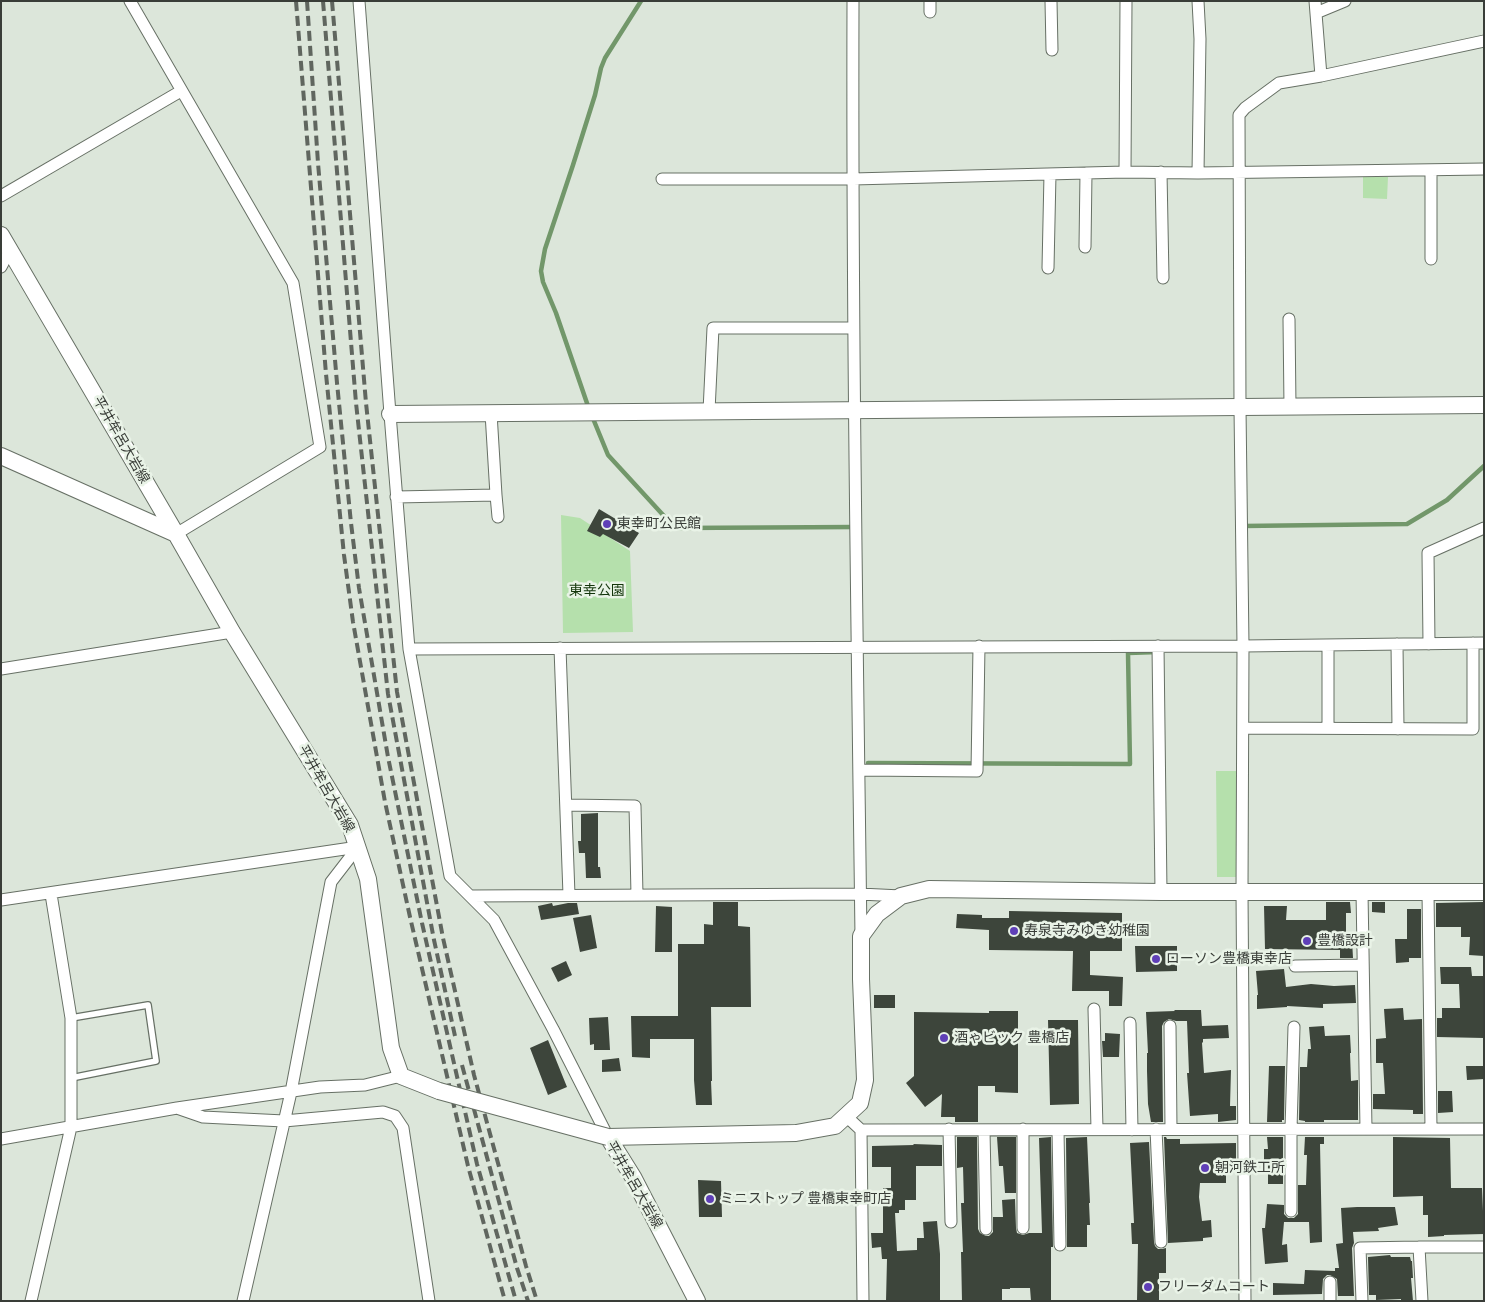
<!DOCTYPE html>
<meta charset="utf-8">
<style>
body{margin:0}
#map{position:relative;width:1485px;height:1302px;overflow:hidden;background:#dce6da;font-family:"IBM Plex Sans",sans-serif}
canvas{display:block}
.frame{position:absolute;inset:0;border:2px solid #393d38;pointer-events:none}
</style>
<div id="map">
<canvas width="1485" height="1302"></canvas>
<div class="frame"></div>
</div>
<script>
const c = document.querySelector('canvas').getContext('2d');
c.lineJoin = 'round';
function paint(path, color) {
  c.fillStyle = color;
  c.fill(path, 'evenodd');
}
function trace(path, color, width, dash) {
  c.strokeStyle = color;
  c.lineWidth = width;
  c.lineCap = dash ? 'butt' : 'round';
  c.setLineDash(dash || []);
  c.stroke(path);
}
function label(font, color, halo, rows, align = 'center') {
  c.font = font + ' "IBM Plex Sans","Noto Sans JP",sans-serif';
  c.lineWidth = 5;
  c.setLineDash([]);
  c.textBaseline = 'middle';
  c.strokeStyle = halo;
  c.fillStyle = color;
  for (const [text, x, y, turn = 0] of rows) {
    c.save();
    c.translate(x, y);
    c.rotate((+turn || 0) * Math.PI / 180);
    c.textAlign = isNaN(turn) ? turn : align;
    if (halo) c.strokeText(text, 0, 0);
    c.fillText(text, 0, 0);
    c.restore();
  }
}
const green = new Path2D(`
 M 1363,177 L 1388,177 L 1387,199 L 1363,198 Z
 M 561,515 L 580,518 L 630,551 L 633,632 L 563,633 Z
 M 1216,771 L 1237,771 L 1237,877 L 1217,877 Z`);
const stream = new Path2D(`
 M 589,409 L 556,313 L 543,282 L 541,271 L 545,249 L 573,165 L 595,95 L 601,68 L 605,58 L 641,1
 M 592,416 L 608,455 L 675,528 L 855,527
 M 1243,526 L 1407,524 L 1447,500 L 1484,466
 M 868,763 L 1130,764 L 1128,653 L 1158,652`);
const building = new Path2D(`
 M 599,509 L 639,533 L 629,548 L 603,534 L 600,537 L 587,531 Z
 M 598,813 L 598,867 L 600,867 L 601,878 L 586,878 L 585,853 L 579,853 L 578,841 L 581,841 L 581,814 Z
 M 713,902 L 738,902 L 738,926 L 750,927 L 751,1007 L 711,1007 L 712,1081 L 711,1081 L 712,1105 L 696,1105 L 694,1080 L 694,1039 L 650,1039 L 650,1058 L 632,1057 L 631,1016 L 678,1016 L 678,944 L 704,944 L 704,924 L 713,925 Z
 M 1326,902 L 1350,902 L 1351,913 L 1346,913 L 1346,940 L 1352,940 L 1353,958 L 1340,958 L 1340,950 L 1265,949 L 1264,906 L 1287,906 L 1286,920 L 1326,920 Z
 M 1372,902 L 1385,902 L 1385,913 L 1372,912 Z
 M 1484,902 L 1484,956 L 1469,955 L 1470,937 L 1461,937 L 1461,927 L 1436,927 L 1436,903 Z
 M 552,903 L 553,906 L 568,903 L 577,903 L 579,914 L 541,920 L 538,906 Z
 M 656,906 L 672,907 L 672,952 L 655,952 Z
 M 1407,909 L 1421,909 L 1421,958 L 1409,958 L 1409,962 L 1396,963 L 1395,939 L 1407,939 Z
 M 1009,911 L 1122,913 L 1122,951 L 1090,951 L 1090,975 L 1123,977 L 1122,1006 L 1109,1006 L 1109,991 L 1072,991 L 1073,951 L 989,950 L 989,930 L 956,928 L 957,914 L 982,915 L 982,918 L 1009,918 Z
 M 591,915 L 597,948 L 580,952 L 573,918 Z
 M 1135,946 L 1177,946 L 1177,971 L 1136,972 Z
 M 566,961 L 572,975 L 558,982 L 551,968 Z
 M 1440,967 L 1471,967 L 1472,976 L 1484,976 L 1484,1038 L 1437,1037 L 1437,1018 L 1442,1018 L 1442,1008 L 1460,1008 L 1459,984 L 1441,984 Z
 M 1284,969 L 1286,987 L 1311,984 L 1334,986 L 1355,985 L 1356,1003 L 1323,1004 L 1323,1008 L 1287,1006 L 1287,1007 L 1257,1009 L 1257,995 L 1258,995 L 1256,971 Z
 M 874,995 L 895,995 L 895,1008 L 874,1008 Z
 M 1403,1008 L 1404,1020 L 1422,1019 L 1423,1114 L 1413,1114 L 1413,1110 L 1373,1109 L 1373,1094 L 1385,1094 L 1383,1063 L 1376,1063 L 1376,1039 L 1386,1038 L 1384,1009 Z
 M 1174,1010 L 1201,1010 L 1202,1026 L 1228,1025 L 1229,1038 L 1203,1039 L 1203,1042 L 1202,1043 L 1204,1073 L 1231,1070 L 1230,1106 L 1236,1106 L 1236,1120 L 1218,1122 L 1218,1114 L 1190,1116 L 1187,1073 L 1189,1073 L 1187,1021 L 1176,1021 L 1169,1019 L 1164,1022 L 1162,1026 L 1163,1122 L 1151,1122 L 1148,1104 L 1147,1071 L 1147,1053 L 1148,1053 L 1146,1012 L 1175,1011 Z
 M 989,1011 L 1018,1011 L 1018,1093 L 995,1092 L 995,1086 L 978,1086 L 978,1122 L 955,1122 L 955,1117 L 941,1117 L 942,1094 L 925,1107 L 906,1083 L 914,1076 L 914,1012 L 989,1013 Z
 M 608,1017 L 610,1050 L 594,1050 L 594,1044 L 590,1045 L 589,1018 Z
 M 1048,1020 L 1078,1020 L 1079,1104 L 1050,1105 Z
 M 1324,1026 L 1325,1036 L 1350,1035 L 1351,1053 L 1350,1053 L 1351,1081 L 1358,1080 L 1358,1120 L 1324,1120 L 1324,1122 L 1305,1122 L 1305,1121 L 1299,1120 L 1300,1067 L 1307,1067 L 1308,1049 L 1311,1049 L 1309,1027 Z
 M 1105,1033 L 1120,1034 L 1119,1057 L 1103,1057 L 1102,1041 L 1105,1041 Z
 M 548,1040 L 567,1087 L 548,1095 L 530,1048 Z
 M 619,1058 L 621,1071 L 602,1072 L 602,1060 Z
 M 1269,1066 L 1285,1066 L 1284,1120 L 1282,1120 L 1282,1122 L 1267,1122 Z
 M 1466,1066 L 1484,1066 L 1484,1079 L 1467,1080 Z
 M 1438,1091 L 1452,1091 L 1453,1112 L 1438,1113 Z
 M 957,1137 L 977,1137 L 978,1229 L 980,1233 L 986,1236 L 989,1236 L 993,1232 L 993,1217 L 1003,1217 L 1002,1200 L 1015,1199 L 1016,1228 L 1017,1233 L 1023,1235 L 1029,1233 L 1042,1233 L 1039,1138 L 1051,1137 L 1053,1247 L 1051,1247 L 1051,1301 L 1031,1301 L 1030,1288 L 1010,1288 L 1010,1289 L 1002,1289 L 1002,1301 L 962,1301 L 961,1252 L 963,1252 L 961,1203 L 964,1203 L 963,1167 L 957,1168 Z
 M 997,1137 L 1016,1137 L 1016,1193 L 1005,1193 L 1003,1166 L 999,1166 Z
 M 1087,1137 L 1090,1203 L 1089,1203 L 1090,1225 L 1087,1225 L 1087,1247 L 1067,1247 L 1066,1138 Z
 M 1164,1137 L 1166,1137 L 1167,1139 L 1180,1139 L 1180,1144 L 1236,1143 L 1236,1163 L 1226,1162 L 1226,1183 L 1200,1183 L 1199,1197 L 1202,1221 L 1211,1220 L 1212,1237 L 1203,1238 L 1203,1241 L 1168,1243 Z
 M 1267,1137 L 1283,1137 L 1283,1184 L 1268,1184 L 1268,1164 L 1264,1164 L 1264,1149 L 1268,1149 Z
 M 1305,1137 L 1324,1137 L 1324,1144 L 1320,1144 L 1322,1242 L 1310,1243 L 1309,1222 L 1284,1222 L 1282,1245 L 1287,1244 L 1288,1262 L 1265,1264 L 1262,1228 L 1265,1228 L 1267,1204 L 1284,1205 L 1284,1214 L 1288,1218 L 1294,1218 L 1298,1214 L 1298,1185 L 1306,1185 L 1307,1155 L 1304,1155 Z
 M 1393,1137 L 1450,1138 L 1451,1188 L 1482,1188 L 1484,1234 L 1444,1235 L 1444,1236 L 1428,1237 L 1428,1215 L 1423,1215 L 1423,1196 L 1393,1197 Z
 M 1149,1142 L 1154,1242 L 1155,1246 L 1158,1249 L 1162,1249 L 1166,1248 L 1166,1273 L 1159,1273 L 1159,1301 L 1137,1301 L 1138,1244 L 1132,1244 L 1131,1223 L 1134,1223 L 1130,1143 Z
 M 913,1144 L 942,1145 L 942,1166 L 916,1166 L 916,1200 L 905,1200 L 905,1210 L 899,1210 L 899,1213 L 895,1213 L 897,1251 L 917,1250 L 917,1238 L 924,1238 L 923,1222 L 937,1221 L 940,1254 L 940,1301 L 886,1301 L 887,1259 L 882,1259 L 881,1247 L 872,1248 L 871,1233 L 883,1233 L 883,1188 L 891,1188 L 891,1167 L 872,1167 L 872,1146 L 914,1145 Z
 M 698,1180 L 721,1181 L 722,1217 L 699,1217 Z
 M 1357,1207 L 1395,1207 L 1398,1225 L 1378,1228 L 1379,1231 L 1353,1232 L 1354,1243 L 1352,1248 L 1354,1296 L 1338,1296 L 1337,1279 L 1330,1275 L 1327,1275 L 1323,1279 L 1322,1294 L 1273,1295 L 1273,1283 L 1304,1284 L 1305,1270 L 1335,1271 L 1335,1268 L 1339,1268 L 1336,1244 L 1343,1243 L 1341,1208 Z
 M 1390,1255 L 1391,1257 L 1410,1257 L 1411,1261 L 1412,1261 L 1413,1278 L 1411,1278 L 1413,1301 L 1401,1301 L 1401,1299 L 1376,1300 L 1376,1295 L 1369,1295 L 1368,1257 Z`);
const lane = new Path2D(`
 M 71,1078 L 156,1061 L 148,1005 L 71,1018`);
const street = new Path2D(`
 M 130,1 L 293,283 L 320,447 L 176,534
 M 359,1 L 390,414 L 409,649 L 450,876 L 494,920 L 553,1029 L 608,1137
 M 853,1 C 852,313 857,625 861,936
 M 930,1 L 930,12
 M 1051,1 L 1052,50
 M 1315,1 L 1321,76
 M 1316,13 L 1345,1
 M 1431,170 L 1431,259
 M 1125,172 L 1126,1
 M 1161,172 L 1163,278
 M 1198,173 L 1200,39 L 1198,1
 M 662,179 L 853,179 L 1125,172 L 1198,173 L 1484,169
 M 1,196 L 181,91
 M 1085,247 L 1086,173
 M 1,267 L 10,250
 M 1048,268 L 1050,174
 M 1289,319 L 1290,407
 M 709,411 L 713,328 L 853,328
 M 496,495 L 498,517
 M 396,497 L 496,495 L 491,413
 M 1397,644 L 1398,729
 M 1429,644 L 1428,553 L 1484,528
 M 1328,645 L 1328,728
 M 1158,646 L 1161,892
 M 560,648 L 569,895
 M 409,649 L 1243,646 L 1484,643
 M 1,669 L 232,632
 M 1243,728 L 1473,729 L 1473,643
 M 859,770 L 977,771 L 979,646
 M 566,805 L 635,806 L 637,895
 M 1362,892 L 1366,1129
 M 1428,892 L 1431,1129
 M 470,896 L 860,894 L 901,896
 M 1,900 L 358,847
 M 1295,966 L 1363,965
 M 1094,1009 L 1097,1129
 M 1130,1023 L 1132,1130
 M 1170,1026 L 1171,1129
 M 177,1108 L 203,1117 L 284,1121 L 383,1112 L 395,1116 L 403,1128 L 429,1301
 M 846,1116 L 861,1130 L 863,1301
 M 949,1129 L 951,1222
 M 1156,1129 L 1161,1242
 M 861,1130 L 1484,1129
 M 984,1130 L 986,1229
 M 1058,1130 L 1060,1245
 M 1,1139 L 177,1108 L 320,1087 L 365,1085 L 401,1076
 M 1291,1211 L 1291,1129 L 1294,1027
 M 1023,1228 L 1023,1129
 M 31,1301 L 71,1127 L 71,1018 L 51,894
 M 243,1301 L 291,1092 L 331,882 L 358,847
 M 1245,1301 L 1242,892 L 1243,646 L 1240,408 L 1239,115 L 1245,108 L 1279,83 L 1321,76 L 1484,41
 M 1330,1301 L 1330,1282
 M 1362,1301 L 1360,1248 L 1419,1247
 M 1422,1301 L 1419,1247 L 1484,1247`);
const secondary = new Path2D(`
 M 1,235 L 176,534 L 232,632 L 350,825 L 368,879 L 391,1048 L 401,1076 L 439,1091
 M 390,414 L 1484,405
 M 1,456 L 176,534
 M 608,1137 L 796,1133 L 835,1126 L 860,1103 L 865,1080 L 861,979 L 861,936 L 877,914 L 901,896 L 929,889 L 1161,892 L 1484,892
 M 608,1137 L 633,1177 L 697,1301`);
const rail = new Path2D(`
 M 296,1 L 326,374 L 344,555 L 353,622 L 385,802 L 410,917 L 468,1166 L 505,1301
 M 307,1 L 318,163 L 337,383 L 351,523 L 359,588 L 388,757 L 422,923 L 477,1164 L 516,1301
 M 323,1 L 356,403 L 388,694 L 434,940 L 455,1036
 M 332,1 L 366,403 L 397,692 L 443,938 L 474,1075 L 526,1266 L 537,1301
 M 462,1065 L 517,1268 L 528,1301`);
const secondaryBridge = new Path2D(`
 M 439,1091 L 608,1137`);
const markers = [
 [607,524,5,"#5f3fb7"],
 [1014,931,5,"#5f3fb7"],
 [1307,941,5,"#5f3fb7"],
 [1156,959,5,"#5f3fb7"],
 [944,1038,5,"#5f3fb7"],
 [1205,1168,5,"#5f3fb7"],
 [710,1199,5,"#5f3fb7"],
 [1148,1287,5,"#5f3fb7"]
];
const streetNames = [
 ["平井牟呂大岩線",121,440,60],
 ["平井牟呂大岩線",326,789,60],
 ["平井牟呂大岩線",634,1185,60]
];
const poiNames = [
 ["東幸町公民館",617,524],
 ["寿泉寺みゆき幼稚園",1024,931],
 ["豊橋設計",1317,941],
 ["ローソン豊橋東幸店",1166,959],
 ["酒ゃビック 豊橋店",954,1038],
 ["朝河鉄工所",1215,1168],
 ["ミニストップ 豊橋東幸町店",720,1199],
 ["フリーダムコート",1158,1287]
];
const parkNames = [
 ["東幸公園",597,591]
];
paint(green, '#b5e0ac');
trace(stream, '#72976a', 4.5);
paint(building, '#3d453b');
trace(lane, '#677065', 8);
trace(street, '#677065', 13);
trace(secondary, '#677065', 18);
trace(lane, '#fff', 5.5);
trace(street, '#fff', 11);
trace(secondary, '#fff', 16);
trace(rail, '#60665f', 4, [10, 5]);
trace(secondaryBridge, '#677065', 18, []);
trace(secondaryBridge, '#fff', 16);
for (const [x, y, r, color] of markers) {
  const dot = new Path2D();
  dot.arc(x, y, r, 0, 2 * Math.PI);
  c.fillStyle = color;
  c.fill(dot);
  trace(dot, '#e9f3e7', 2);
}
label('14px', '#393d38', '#e9f3e7', streetNames);
label('14px', '#393d38', '#e9f3e7', poiNames, 'left');
label('14px', '#14360c', '#e9f3e7', parkNames);
</script>
